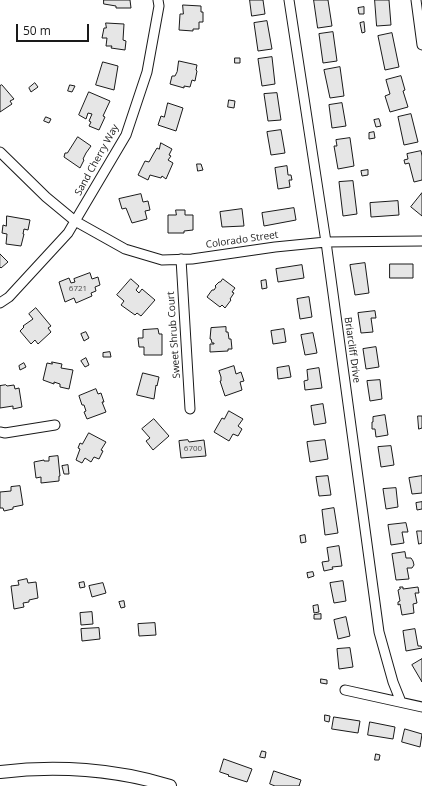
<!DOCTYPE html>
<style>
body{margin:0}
#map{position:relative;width:422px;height:786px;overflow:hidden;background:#fff;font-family:"Open Sans",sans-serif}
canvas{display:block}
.scale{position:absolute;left:16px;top:24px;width:73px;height:18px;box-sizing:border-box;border:2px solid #1a1a1a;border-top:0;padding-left:5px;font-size:12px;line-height:14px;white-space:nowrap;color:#1a1a1a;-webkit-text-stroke:3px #fff;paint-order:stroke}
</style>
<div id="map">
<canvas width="422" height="786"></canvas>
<div class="scale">50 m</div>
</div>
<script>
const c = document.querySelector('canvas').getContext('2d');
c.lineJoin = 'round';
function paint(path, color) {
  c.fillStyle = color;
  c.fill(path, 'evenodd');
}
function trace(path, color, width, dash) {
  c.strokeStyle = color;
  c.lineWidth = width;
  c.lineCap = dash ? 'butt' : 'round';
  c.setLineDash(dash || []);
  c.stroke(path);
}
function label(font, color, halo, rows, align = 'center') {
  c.font = font + ' "Open Sans",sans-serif';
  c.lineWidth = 3;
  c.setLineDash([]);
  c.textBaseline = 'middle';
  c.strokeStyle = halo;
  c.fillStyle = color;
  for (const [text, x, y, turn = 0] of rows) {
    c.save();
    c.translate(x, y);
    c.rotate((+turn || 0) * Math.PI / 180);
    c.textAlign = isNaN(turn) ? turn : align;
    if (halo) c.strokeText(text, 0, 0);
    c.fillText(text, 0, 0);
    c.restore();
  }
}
const building = new Path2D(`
 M 104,0 L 130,0 L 131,8 L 116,8 L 116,6 L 104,4 Z
 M 250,0 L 263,0 L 265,14 L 252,16 Z
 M 314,0 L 328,0 L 332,26 L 318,28 Z
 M 375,0 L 389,0 L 391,25 L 377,26 Z
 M 183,5 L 201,6 L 201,12 L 203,12 L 203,22 L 199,22 L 199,29 L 193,29 L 193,31 L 179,30 L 180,14 L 183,14 Z
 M 364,7 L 364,14 L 359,14 L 358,8 Z
 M 267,21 L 272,49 L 258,51 L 254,23 Z
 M 364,22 L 365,32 L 362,33 L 360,23 Z
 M 106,23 L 124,24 L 123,40 L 126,41 L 125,50 L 111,48 L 112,46 L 106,46 L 107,38 L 102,38 L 104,28 L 106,28 Z
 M 333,32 L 337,61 L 323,63 L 319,34 Z
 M 392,33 L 399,67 L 385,70 L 378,36 Z
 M 272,57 L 275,84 L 262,86 L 258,59 Z
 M 235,58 L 240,58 L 240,63 L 235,63 Z
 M 179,61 L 197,65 L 196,70 L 197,71 L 195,81 L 192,80 L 190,87 L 184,86 L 184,88 L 170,84 L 172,76 L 175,76 L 177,72 Z
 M 103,62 L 118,66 L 114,90 L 96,85 Z
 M 340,67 L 344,96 L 330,98 L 324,70 Z
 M 401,76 L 405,90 L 403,91 L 408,107 L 390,112 L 385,96 L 390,94 L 386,80 Z
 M 35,83 L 38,87 L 31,92 L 29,88 Z
 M 2,85 L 14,99 L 10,101 L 12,104 L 0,112 L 0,86 Z
 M 70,85 L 75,86 L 72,92 L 68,91 Z
 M 89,92 L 110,101 L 103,116 L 105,117 L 99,130 L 89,126 L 91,122 L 89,121 L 92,114 L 88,113 L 86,119 L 79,115 Z
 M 277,93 L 281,120 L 268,121 L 264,94 Z
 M 229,100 L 235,101 L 234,108 L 228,107 Z
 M 168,103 L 183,108 L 176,131 L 158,125 L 161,116 L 164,117 Z
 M 342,103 L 346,126 L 332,128 L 329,105 Z
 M 411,114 L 418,142 L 404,145 L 398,117 Z
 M 46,117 L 51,119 L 49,123 L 44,121 Z
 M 379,119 L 381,126 L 376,127 L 374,120 Z
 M 281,130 L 285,153 L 271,155 L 267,132 Z
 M 374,132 L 375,138 L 369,139 L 369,133 Z
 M 78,137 L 91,146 L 86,153 L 83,159 L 84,160 L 80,168 L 64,157 L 65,153 L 67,153 Z
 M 350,138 L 354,166 L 338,169 L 334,146 L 337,146 L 336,140 Z
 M 161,143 L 172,149 L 169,155 L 171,156 L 168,160 L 173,163 L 166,179 L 162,176 L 161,178 L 150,175 L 148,180 L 138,175 L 145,161 L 149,162 L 154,153 L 157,148 L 159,149 Z
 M 421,151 L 422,156 L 422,180 L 414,182 L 409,163 L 405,164 L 404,160 L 408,159 L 407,154 Z
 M 197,164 L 201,164 L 203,170 L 198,171 Z
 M 287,166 L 288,175 L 291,175 L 292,180 L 289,180 L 290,187 L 278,189 L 275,168 Z
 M 368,170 L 368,175 L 362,176 L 361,171 Z
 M 353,181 L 357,214 L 343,216 L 339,182 Z
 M 422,193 L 422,216 L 411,207 Z
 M 141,194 L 143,202 L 148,201 L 150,210 L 145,211 L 147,219 L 132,223 L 126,208 L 122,209 L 119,199 Z
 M 398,201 L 399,215 L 371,217 L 370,203 Z
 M 294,208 L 296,220 L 264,226 L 262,213 Z
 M 242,209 L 244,226 L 222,227 L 220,212 Z
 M 176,210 L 185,210 L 185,215 L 193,215 L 193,230 L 184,231 L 184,233 L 168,233 L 168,215 L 176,215 Z
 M 7,216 L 30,220 L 28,230 L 24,229 L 23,234 L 24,234 L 21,246 L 6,244 L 7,234 L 2,233 L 3,225 L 6,226 Z
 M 0,254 L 8,262 L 1,268 L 0,267 Z
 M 365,263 L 369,293 L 355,295 L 350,265 Z
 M 390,264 L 413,264 L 413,278 L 390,278 Z
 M 302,265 L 304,278 L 278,282 L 276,269 Z
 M 90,273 L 92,279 L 98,277 L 100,285 L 95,287 L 96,291 L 91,293 L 92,296 L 76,303 L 74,298 L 65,302 L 59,282 L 69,278 L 71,283 L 75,282 L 74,279 Z
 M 131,279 L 139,286 L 136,290 L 139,293 L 142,289 L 155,300 L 141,316 L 137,313 L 135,315 L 121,305 L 124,301 L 117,295 Z
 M 223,279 L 235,288 L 232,292 L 234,293 L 230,299 L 231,300 L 225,308 L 222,305 L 220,307 L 207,297 L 212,290 L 214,290 L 216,287 L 215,286 L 219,282 L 220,282 Z
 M 266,280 L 267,288 L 262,289 L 261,281 Z
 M 309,297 L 312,317 L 300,319 L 297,299 Z
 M 36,308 L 51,326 L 48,328 L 51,332 L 38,344 L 35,340 L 31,344 L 20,331 L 24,327 L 23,326 L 33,319 L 29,314 Z
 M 375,311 L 376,318 L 371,318 L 373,332 L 361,333 L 358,313 Z
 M 226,327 L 226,332 L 228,332 L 229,339 L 231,339 L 232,349 L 228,349 L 228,351 L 210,352 L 210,344 L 214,344 L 214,343 L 212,343 L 211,339 L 210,339 L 211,328 Z
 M 158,329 L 159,334 L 162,334 L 162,355 L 144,355 L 144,347 L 139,347 L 138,338 L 143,338 L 143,330 Z
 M 284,329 L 286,342 L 273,344 L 271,331 Z
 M 86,332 L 89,338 L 84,341 L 81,334 Z
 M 313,333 L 317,353 L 305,355 L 301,335 Z
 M 376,347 L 379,367 L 366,369 L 363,349 Z
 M 110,352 L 111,357 L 103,357 L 103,353 Z
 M 86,358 L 89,365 L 85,367 L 81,361 Z
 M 52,362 L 62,364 L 61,368 L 73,370 L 69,389 L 60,387 L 60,384 L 54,382 L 54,384 L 43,380 L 47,363 L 52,364 Z
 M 24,363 L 26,367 L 20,370 L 19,366 Z
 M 234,366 L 236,374 L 241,372 L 244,381 L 240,382 L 242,390 L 225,396 L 220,381 L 221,381 L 221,377 L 219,371 Z
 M 289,366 L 291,377 L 278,379 L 277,368 Z
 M 319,368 L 322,388 L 305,390 L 304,381 L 308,380 L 307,370 Z
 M 143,373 L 159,377 L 157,386 L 156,385 L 154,399 L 137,395 Z
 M 380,380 L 382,399 L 370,401 L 367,381 Z
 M 6,385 L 7,386 L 14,385 L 15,389 L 19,388 L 22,407 L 13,409 L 13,406 L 0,408 L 0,386 Z
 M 96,389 L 98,394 L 101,393 L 104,402 L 102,402 L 106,412 L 87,419 L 84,412 L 86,411 L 84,405 L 82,405 L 79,396 Z
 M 323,404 L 326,423 L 314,425 L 311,406 Z
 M 229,411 L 243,419 L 238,426 L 242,429 L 238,436 L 233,434 L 229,441 L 214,432 L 222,418 L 224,419 Z
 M 385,415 L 388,435 L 376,437 L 375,429 L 372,429 L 372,422 L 373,422 L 373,417 Z
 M 418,416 L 422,416 L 422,428 L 419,429 Z
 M 154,419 L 169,436 L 153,450 L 146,441 L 150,438 L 142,429 Z
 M 89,433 L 106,442 L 101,450 L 103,451 L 99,459 L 94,457 L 91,462 L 85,458 L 82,463 L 76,460 L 80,449 L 78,448 L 80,443 L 82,444 Z
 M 188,440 L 189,442 L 204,440 L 206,456 L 181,458 L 179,441 Z
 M 325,440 L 328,459 L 310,462 L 307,442 Z
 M 391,446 L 394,465 L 381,467 L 378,447 Z
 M 58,456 L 60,476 L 59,476 L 59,481 L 41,483 L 41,477 L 36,478 L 34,462 L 44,460 L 44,461 L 49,461 L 49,457 Z
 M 68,465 L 69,474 L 64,474 L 62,466 Z
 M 328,476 L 331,495 L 319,496 L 316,477 Z
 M 422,476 L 422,493 L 412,494 L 409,478 Z
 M 20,486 L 23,505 L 13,507 L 13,509 L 4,511 L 3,508 L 0,508 L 0,492 L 11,491 L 11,487 Z
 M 396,488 L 398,507 L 386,509 L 383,489 Z
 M 422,502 L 422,509 L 417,510 L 416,503 Z
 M 334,508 L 338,533 L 325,535 L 322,510 Z
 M 406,523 L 408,532 L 402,532 L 404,543 L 391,545 L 388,525 Z
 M 417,531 L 422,531 L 422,543 L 419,544 Z
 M 305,535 L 306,542 L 301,543 L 300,536 Z
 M 339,546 L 342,566 L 332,567 L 333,569 L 324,571 L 322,562 L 329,561 L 327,548 Z
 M 405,552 L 406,558 L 411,558 L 413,561 L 414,565 L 412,568 L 407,568 L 409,579 L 396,580 L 392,554 Z
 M 313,572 L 314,576 L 308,578 L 307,573 Z
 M 27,579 L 28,583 L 36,582 L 38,598 L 29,600 L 29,602 L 23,603 L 24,607 L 14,609 L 11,586 L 19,585 L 18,581 Z
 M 343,581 L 346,601 L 334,603 L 330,583 Z
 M 84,582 L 85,587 L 80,588 L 79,583 Z
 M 103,583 L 106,593 L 92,597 L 89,586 Z
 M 400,587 L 403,587 L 403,589 L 418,587 L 419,593 L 415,593 L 417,603 L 413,604 L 414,613 L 402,615 L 400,604 L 398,605 L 398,602 L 400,601 L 398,590 L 400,589 Z
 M 124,601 L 125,607 L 121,608 L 119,602 Z
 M 318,605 L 319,612 L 314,613 L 313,606 Z
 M 92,612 L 93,624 L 81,625 L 80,613 Z
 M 321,614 L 321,619 L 314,619 L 314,615 Z
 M 346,617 L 350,636 L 338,639 L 334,620 Z
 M 155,623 L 156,635 L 139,636 L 138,624 Z
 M 99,628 L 100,639 L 82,641 L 81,629 Z
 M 415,629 L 418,646 L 421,646 L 422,648 L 406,651 L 403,631 Z
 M 350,648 L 353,667 L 339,669 L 337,649 Z
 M 422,659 L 422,682 L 412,665 Z
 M 321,679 L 327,680 L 327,684 L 321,683 Z
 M 325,715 L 330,716 L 329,722 L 325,721 Z
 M 334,717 L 360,721 L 358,733 L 332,729 Z
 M 370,722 L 395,727 L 393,739 L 368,735 Z
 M 405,729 L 422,734 L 420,747 L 402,742 Z
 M 262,751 L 266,752 L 265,758 L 260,757 Z
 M 376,754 L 380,755 L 379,760 L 375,760 Z
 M 224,759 L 252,769 L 247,782 L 228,776 L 229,775 L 220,772 Z
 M 274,771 L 301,780 L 299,786 L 275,786 L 270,784 Z`);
const street = new Path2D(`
 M 289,0 L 326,242 L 379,632 L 393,682 L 401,702
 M 416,0 L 422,45
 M 0,152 L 46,197 L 75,221 L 125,249 L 162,260 L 192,259 L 275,247 L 326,242 L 422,241
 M 181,259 L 190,409
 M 0,303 L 9,297 L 68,233 L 126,135 L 147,72 L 159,6 L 158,0
 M 0,432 L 5,433 L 55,425
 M 345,690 L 422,707`);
const secondary = new Path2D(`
 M 0,772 C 56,765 116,769 170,786`);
const numberNames = [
 ["6721",78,289],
 ["6700",193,449]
];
const streetNames = [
 ["Sand Cherry Way",97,160,-61],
 ["Colorado Street",242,240,-8],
 ["Sweet Shrub Court",174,335,-94],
 ["Briarcliff Drive",352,350,82]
];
paint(building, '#e6e6e6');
trace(building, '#1a1a1a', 1);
trace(street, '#1a1a1a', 11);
trace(secondary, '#1a1a1a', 14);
trace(street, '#fff', 9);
trace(secondary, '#fff', 12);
label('8px', '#4d4d4d', null, numberNames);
label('10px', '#1a1a1a', '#fff', streetNames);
</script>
